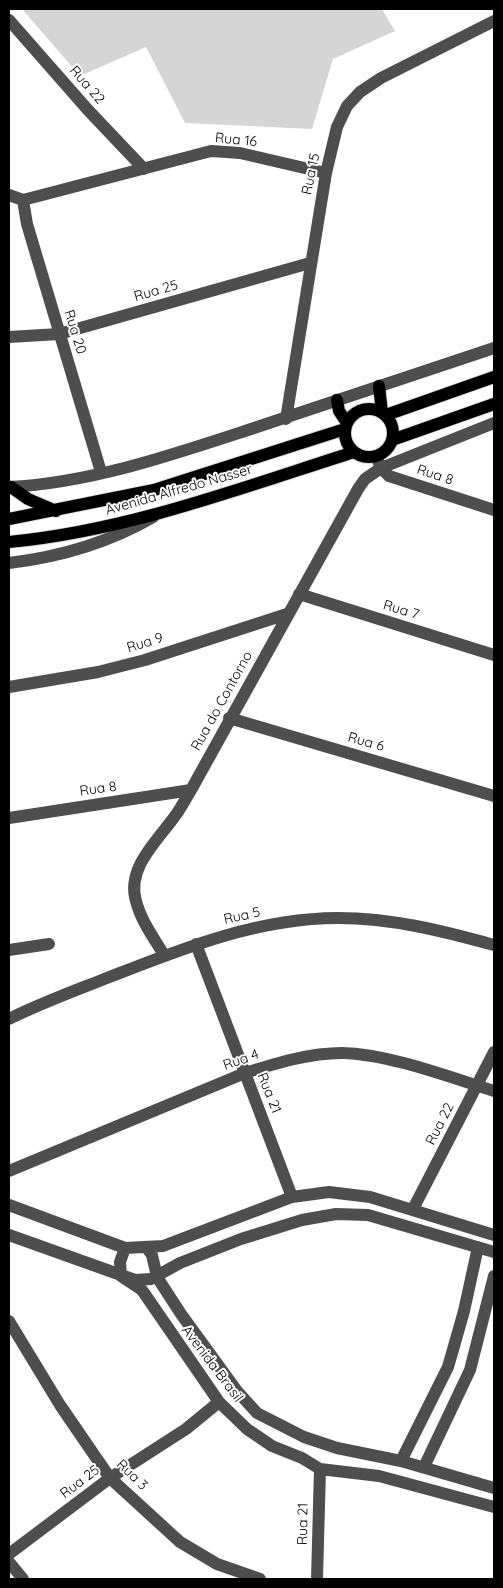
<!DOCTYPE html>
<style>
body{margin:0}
#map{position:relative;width:503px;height:1588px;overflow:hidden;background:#fff;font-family:Quicksand,sans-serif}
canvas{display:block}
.frame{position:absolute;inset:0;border:10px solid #000;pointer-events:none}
</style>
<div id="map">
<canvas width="503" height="1588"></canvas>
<div class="frame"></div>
</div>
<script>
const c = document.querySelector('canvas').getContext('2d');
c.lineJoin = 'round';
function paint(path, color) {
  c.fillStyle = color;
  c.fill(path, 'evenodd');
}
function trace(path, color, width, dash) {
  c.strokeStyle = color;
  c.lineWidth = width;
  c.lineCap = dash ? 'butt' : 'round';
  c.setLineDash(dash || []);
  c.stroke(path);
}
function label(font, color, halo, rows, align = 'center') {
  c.font = font + ' Quicksand,sans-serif';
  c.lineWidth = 4;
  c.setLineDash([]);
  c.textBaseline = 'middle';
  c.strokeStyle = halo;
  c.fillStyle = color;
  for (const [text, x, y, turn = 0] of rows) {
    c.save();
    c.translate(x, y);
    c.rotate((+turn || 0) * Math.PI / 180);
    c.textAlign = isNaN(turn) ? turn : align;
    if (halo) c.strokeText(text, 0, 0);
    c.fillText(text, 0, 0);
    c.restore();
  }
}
const green = new Path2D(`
 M 22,9 L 382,9 L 395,31 L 333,59 L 312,129 L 185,123 L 146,47 L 80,76 Z`);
const minor = new Path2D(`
 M 9,20 L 88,110 L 144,169
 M 9,195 L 23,200
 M 23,200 L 211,151 L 240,153 L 326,173
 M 23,200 L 27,224 L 101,472
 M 9,337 L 59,334 L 310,263
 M 286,419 L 326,173 L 337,127 L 347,106 L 360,92 L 381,78 L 494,21
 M 376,456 L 381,468 L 389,476 L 494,510
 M 9,487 C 89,483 169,456 245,431 C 328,404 411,376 494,348
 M 9,563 C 59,557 110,542 153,517
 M 299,594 L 494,655
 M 9,687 L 98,672 L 145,660 L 287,614
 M 229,718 L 494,796
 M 9,818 L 191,790
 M 196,944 L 292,1197
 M 9,950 L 49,944
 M 164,955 C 154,938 141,921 136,901 C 126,868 158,840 175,816 C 181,808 186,798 191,790 L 358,489 L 365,479 L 381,468 L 494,423
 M 9,1019 C 41,1003 74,991 107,978 C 181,949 257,918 338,918 C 392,918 443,931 494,945
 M 9,1171 L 245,1073 C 277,1063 309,1053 342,1053 C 389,1054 449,1077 494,1091
 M 9,1205 L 125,1248 L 163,1246 L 292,1197 L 329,1192 L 370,1197 L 494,1235
 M 413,1209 L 494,1052
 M 9,1235 L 135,1280 L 151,1279 L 180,1263 L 241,1239 L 302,1220 L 336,1214 L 368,1215 L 494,1252
 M 125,1248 L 120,1262 L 121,1276 L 142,1290 L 219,1402 L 247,1429 L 272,1446 L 302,1458 L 320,1469 L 379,1476 L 494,1507
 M 147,1248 L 152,1255 L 157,1277 L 181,1314 L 237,1391 L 257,1413 L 304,1437 L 337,1448 L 401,1461 L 494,1488
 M 9,1321 L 60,1405 L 110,1478 L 180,1542 L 217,1564 L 260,1579
 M 401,1461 L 448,1367 L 464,1311 L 478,1247
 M 424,1467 L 470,1370 L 494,1276
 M 9,1554 L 110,1478 L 186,1429 L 219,1402
 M 9,1562 L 23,1579
 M 317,1579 L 320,1469`);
const major = new Path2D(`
 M 379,386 L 382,412
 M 337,400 L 339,411 L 347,423
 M345 433a24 24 0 1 1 48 0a24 24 0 1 1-48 0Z
 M 386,415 L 494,377
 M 392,440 L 494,404
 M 11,487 L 28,499 L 56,511
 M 9,519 L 154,490 L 345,429
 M 9,542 C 127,531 241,488 354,452`);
const streetNames = [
 ["Rua 22",87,85,49],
 ["Rua 16",236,140,6],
 ["Rua 15",311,174,-78],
 ["Rua 25",156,291,-16],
 ["Rua 20",75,332,73],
 ["Rua 8",435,475,18],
 ["Avenida Alfredo Nasser",179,490,-16],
 ["Rua 7",401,610,17],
 ["Rua 9",145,643,-17],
 ["Rua do Contorno",222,701,-61],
 ["Rua 6",366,742,16],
 ["Rua 8",98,789,-8],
 ["Rua 5",242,916,-12],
 ["Rua 4",241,1060,-19],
 ["Rua 21",269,1093,68],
 ["Rua 22",440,1124,-63],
 ["Avenida Brasil",212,1364,53],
 ["Rua 3",132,1475,44],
 ["Rua 25",80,1482,-37],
 ["Rua 21",303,1524,-89]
];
paint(green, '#d5d5d5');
trace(major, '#dbdbdb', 14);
trace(minor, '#4e4e4e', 12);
trace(major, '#000', 12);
label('14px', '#000', '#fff', streetNames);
</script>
